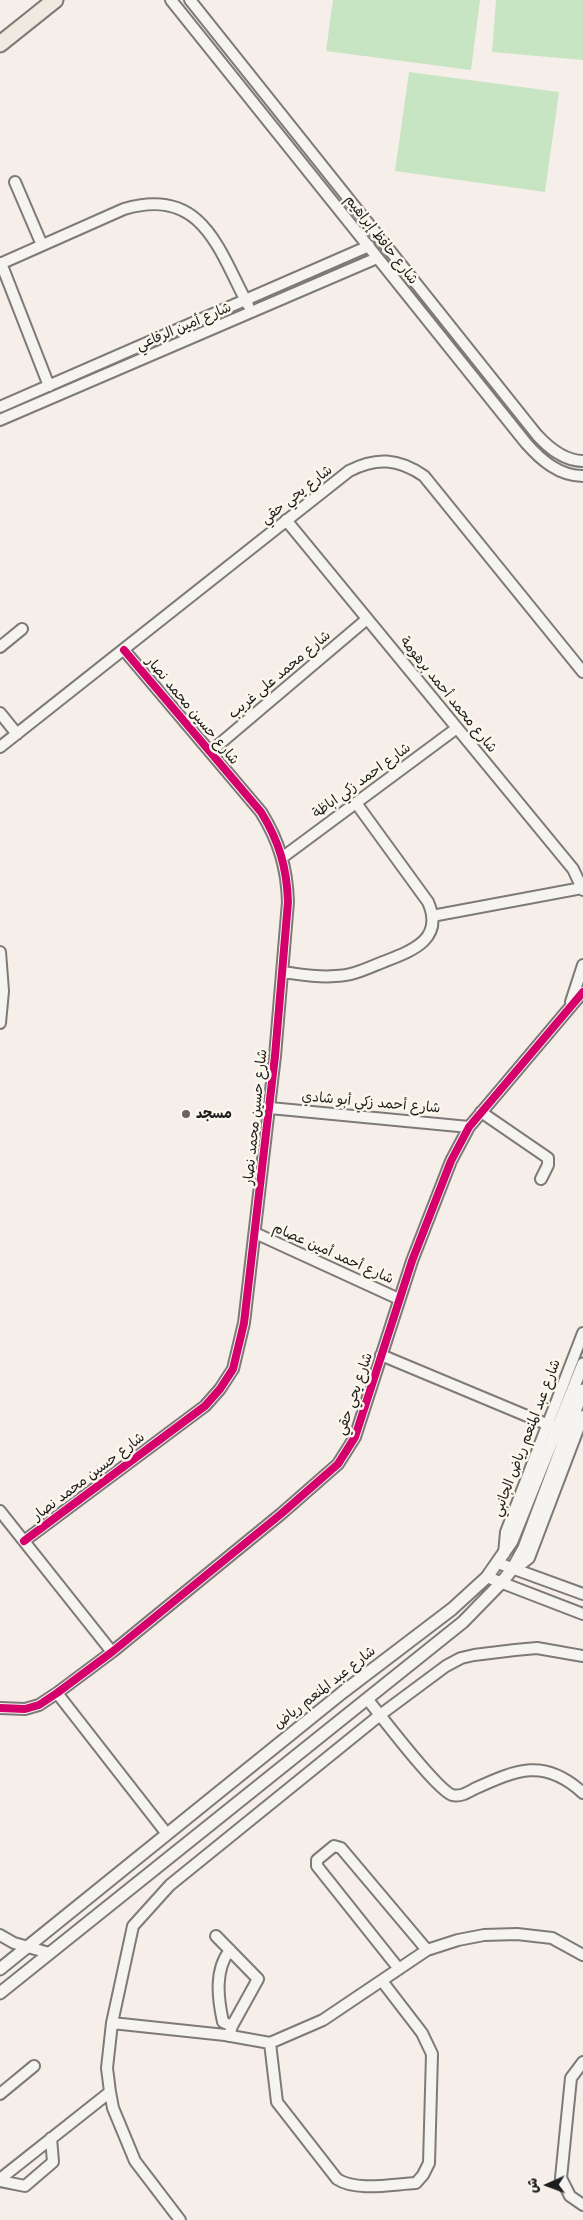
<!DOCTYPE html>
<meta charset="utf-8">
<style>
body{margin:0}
#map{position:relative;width:583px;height:2220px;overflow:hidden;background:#f6eee8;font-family:Sriracha,"Playpen Sans Arabic",sans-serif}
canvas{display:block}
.north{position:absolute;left:523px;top:2160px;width:50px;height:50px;-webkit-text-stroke:4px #fbf7ec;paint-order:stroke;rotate:268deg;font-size:14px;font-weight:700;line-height:20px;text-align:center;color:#1c1c1c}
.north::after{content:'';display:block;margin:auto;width:18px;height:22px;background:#1c1c1c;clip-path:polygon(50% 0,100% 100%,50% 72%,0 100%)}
</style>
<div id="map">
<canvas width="583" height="2220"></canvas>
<div class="north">ش</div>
</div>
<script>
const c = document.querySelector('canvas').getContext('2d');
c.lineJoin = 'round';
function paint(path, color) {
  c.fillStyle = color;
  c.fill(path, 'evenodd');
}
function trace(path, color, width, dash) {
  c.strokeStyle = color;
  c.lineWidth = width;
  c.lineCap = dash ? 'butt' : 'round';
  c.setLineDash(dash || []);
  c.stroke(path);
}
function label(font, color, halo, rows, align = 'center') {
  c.font = font + ' Sriracha,"Playpen Sans Arabic",sans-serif';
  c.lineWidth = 5;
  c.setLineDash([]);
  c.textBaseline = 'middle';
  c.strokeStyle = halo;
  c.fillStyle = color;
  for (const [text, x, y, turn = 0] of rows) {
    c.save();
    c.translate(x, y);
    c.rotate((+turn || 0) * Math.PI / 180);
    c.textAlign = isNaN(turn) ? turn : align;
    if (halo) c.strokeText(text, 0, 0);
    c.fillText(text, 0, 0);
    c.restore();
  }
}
const green = new Path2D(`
 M 333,0 L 480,0 L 471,70 L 326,51 Z
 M 496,0 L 583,0 L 583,60 L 492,52 Z
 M 409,72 L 559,92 L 545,192 L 395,171 Z`);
const minor = new Path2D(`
 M 171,0 L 526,443 C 541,460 559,476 583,476
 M 190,0 L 537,435 C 549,448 564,461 583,461
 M 15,182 L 42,245
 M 1,263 L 49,386
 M 0,264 L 124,209 C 202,186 218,248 248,305
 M 0,407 L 369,246
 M 0,420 L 377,258
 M 286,520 L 573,869 L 583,890
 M 0,647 L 22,629
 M 0,713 L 17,734
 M 0,747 L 349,471 C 376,457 398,458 424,476 L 583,672
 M 210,752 L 367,619
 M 283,857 L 457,728
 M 432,916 L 582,888
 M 0,952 L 3,991 L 0,1023
 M 282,972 C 299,974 318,978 335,976 C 352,976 368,968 383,962 C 411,951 445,940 428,902 L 356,803
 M 571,1002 L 583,965
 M 270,1108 L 469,1127
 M 481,1112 L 548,1158 L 548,1165 L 541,1179
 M 255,1233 L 399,1299
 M 381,1355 L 551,1426
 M 0,1511 L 112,1652
 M 24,1541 L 205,1406 L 220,1389 L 233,1369 L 244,1323 L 275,1056 L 288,902 C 287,868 279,841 261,812 L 124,650
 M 504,1554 L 506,1532 L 583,1333
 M 498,1563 L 583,1594
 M 514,1567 L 520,1565 L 529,1558 L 583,1416
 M 487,1577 L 583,1614
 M 57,1693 L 167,1834
 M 368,1700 C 382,1717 436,1789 452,1795 C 460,1797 467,1793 474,1789 C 516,1770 544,1757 583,1793
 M 0,1708 L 25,1709 L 39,1705 L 57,1693 L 112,1652 L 281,1514 L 338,1464 L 355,1437 L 412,1261 L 451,1161 L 469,1127 L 583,992
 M 0,1935 L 14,1943 L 49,1953
 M 216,1936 L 258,1979 L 232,2026 L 229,2036
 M 230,1950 C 214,1970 218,1999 223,2022 L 232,2026
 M 399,1969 L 317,1866 L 317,1860 L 334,1846 L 341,1848 L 427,1950
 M 112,2023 L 225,2035 L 270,2043 L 323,2020 L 427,1950 L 458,1940 L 484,1935 L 517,1934 L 552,1938 L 583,1955
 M 270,2043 L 277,2102 L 337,2179 C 357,2192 393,2184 416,2183 L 423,2175 L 429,2163 L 432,2054 L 422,2033 L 382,1981
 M 583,2062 L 571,2078 L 561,2178 L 570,2196 L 583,2205
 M 0,2094 L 34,2066
 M 0,2179 L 110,2092
 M 0,2181 L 25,2186 L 53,2162 L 51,2138
 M 180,2220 L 135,2161 L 113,2108 L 110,2092 L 107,2068 L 112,2023 L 133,1926 L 170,1885 L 380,1715 L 446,1666 L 461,1658 L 474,1655 L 515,1650 L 537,1648 L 583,1656`);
const tertiary = new Path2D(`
 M 0,1969 L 343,1692 L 452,1609 L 487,1577 L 512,1541 L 583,1364
 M 0,1993 L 463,1622 L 502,1582 L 513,1568 L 524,1548 L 583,1390`);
const primary = new Path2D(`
 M 0,44 L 55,0`);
const cycleway = new Path2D(`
 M 24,1541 L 205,1406 L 220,1389 L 233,1369 L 244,1323 L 275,1056 L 288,902 C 287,868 279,841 261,812 L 124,650
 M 0,1708 L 25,1709 L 39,1705 L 57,1693 L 112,1652 L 281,1514 L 338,1464 L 355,1437 L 412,1261 L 451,1161 L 469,1127 L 583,992`);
const markers = [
 [186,1114,5,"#686663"]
];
const streetNames = [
 ["شارع حافظ إبراهيم",381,240,52],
 ["شارع أمين الرفاعي",184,327,-23],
 ["شارع يحي حقي",297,495,-38],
 ["شارع محمد على غريب",280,675,-40],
 ["شارع محمد أحمد برهومة",448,695,51],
 ["شارع حسين محمد نصار",192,711,50],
 ["شارع احمد زكي اباظة",362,781,-36],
 ["شارع أحمد زكي أبو شادي",371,1103,5],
 ["شارع حسين محمد نصار",256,1117,-84],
 ["شارع أحمد أمين عصام",333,1254,24],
 ["شارع يحي حقي",355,1394,-71],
 ["شارع عبد المنعم رياض الجانبي",527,1438,-69],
 ["شارع حسين محمد نصار",89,1477,-37],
 ["شارع عبد المنعم رياض",325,1688,-38]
];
const poiNames = [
 ["مسجد",196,1114]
];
paint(green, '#c7e5c3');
trace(minor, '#7e7a78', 14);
trace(tertiary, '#7e7a78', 15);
trace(primary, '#7e7a78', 19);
trace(minor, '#f6f4f0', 10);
trace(tertiary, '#f6f4f0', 11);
trace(primary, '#efeae0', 15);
trace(cycleway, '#d6006c', 8);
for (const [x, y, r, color] of markers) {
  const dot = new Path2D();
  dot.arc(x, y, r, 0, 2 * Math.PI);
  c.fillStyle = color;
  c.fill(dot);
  trace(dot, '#fbf7ec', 2);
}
label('14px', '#1c1c1c', '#fbf7ec', streetNames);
label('bold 14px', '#1c1c1c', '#fbf7ec', poiNames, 'left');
</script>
